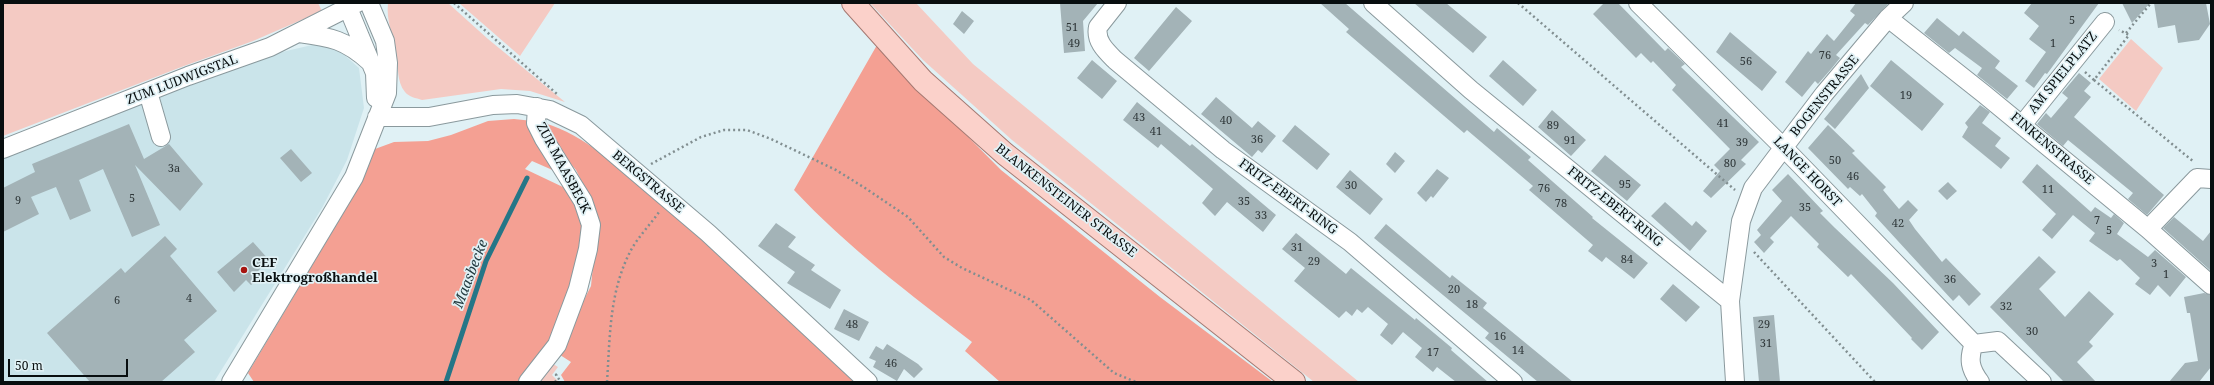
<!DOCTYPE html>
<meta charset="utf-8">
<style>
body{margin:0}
#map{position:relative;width:2214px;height:385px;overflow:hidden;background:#e0f1f5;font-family:"Noto Serif",serif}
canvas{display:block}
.frame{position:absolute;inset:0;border:4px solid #080e0f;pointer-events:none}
.scale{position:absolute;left:8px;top:359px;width:120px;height:18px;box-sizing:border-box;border:2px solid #080e0f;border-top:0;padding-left:5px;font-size:12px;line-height:14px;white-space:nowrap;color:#080e0f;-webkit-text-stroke:3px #e0f1f5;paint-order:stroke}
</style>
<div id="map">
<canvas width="2214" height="385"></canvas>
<div class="frame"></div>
<div class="scale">50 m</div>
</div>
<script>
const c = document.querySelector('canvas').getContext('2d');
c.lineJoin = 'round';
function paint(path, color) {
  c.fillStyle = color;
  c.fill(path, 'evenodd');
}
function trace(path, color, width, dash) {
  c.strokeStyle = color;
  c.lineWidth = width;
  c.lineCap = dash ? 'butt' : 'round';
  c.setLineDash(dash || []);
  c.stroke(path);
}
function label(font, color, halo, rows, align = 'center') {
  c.font = font + ' "Noto Serif",serif';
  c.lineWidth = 3.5;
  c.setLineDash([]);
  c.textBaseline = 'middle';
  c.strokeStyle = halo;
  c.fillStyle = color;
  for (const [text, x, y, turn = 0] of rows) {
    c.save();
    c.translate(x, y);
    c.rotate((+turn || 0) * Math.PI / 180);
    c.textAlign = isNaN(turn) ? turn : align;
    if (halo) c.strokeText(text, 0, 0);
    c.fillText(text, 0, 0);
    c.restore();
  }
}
const built = new Path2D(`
 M 325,42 L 340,51 L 359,68 L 364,108 L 347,160 L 322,208 L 214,382 L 3,382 L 3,157 L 25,146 L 269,55 Z`);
const green = new Path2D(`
 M 3,3 L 318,3 L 322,11 L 253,41 L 184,66 L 3,136 Z
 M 388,3 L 448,3 L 488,39 L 565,102 L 530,91 L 501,89 L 422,100 C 416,98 409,97 405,92 C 396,81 399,66 396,52 C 393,35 386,21 388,3 Z
 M 459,3 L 555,3 L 520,56 Z
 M 870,3 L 916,3 L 973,64 L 1359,382 L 1314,382 L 1012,140 L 923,60 Z
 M 2131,39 L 2163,68 L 2136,111 L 2099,79 Z
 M 550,362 L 558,367 L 552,375 L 559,382 L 533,382 Z`);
const forest = new Path2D(`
 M 877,45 L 1001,170 L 1160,297 L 1273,382 L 1000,382 L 965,351 L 972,342 C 910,294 847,247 794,190 Z
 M 514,119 L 533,121 L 557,172 L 532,161 L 525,169 L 565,188 L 586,224 L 560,327 L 522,382 L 254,382 L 248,373 L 332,232 L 375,149 L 394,142 L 428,141 L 451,135 L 488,121 Z
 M 544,123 C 586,135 617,167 651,195 C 722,254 789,319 857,382 L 565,382 L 561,375 L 571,362 L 557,353 L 591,286 L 596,235 L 583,184 L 576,170 L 565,157 Z`);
const stream = new Path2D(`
 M 446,382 L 486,261 L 527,178`);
const building = new Path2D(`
 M 1060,3 L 1098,3 L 1083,21 L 1085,51 L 1064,53 Z
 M 1320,3 L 1345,3 L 1494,132 L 1497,128 L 1531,157 L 1528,160 L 1593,217 L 1592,218 L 1648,263 L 1634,279 L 1606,257 L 1602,262 L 1588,251 L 1593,245 L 1529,190 L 1533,186 L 1467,130 L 1464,133 L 1346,32 L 1349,29 Z
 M 1414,3 L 1446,3 L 1487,37 L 1473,53 Z
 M 1604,3 L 1618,3 L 1665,51 L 1668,48 L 1685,64 L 1681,67 L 1759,142 L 1741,160 L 1746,164 L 1711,198 L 1703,191 L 1720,171 L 1714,165 L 1730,149 L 1672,90 L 1676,85 L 1653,61 L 1651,63 L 1641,53 L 1636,58 L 1593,14 Z
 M 1856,3 L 1889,3 L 1868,25 L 1865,23 L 1836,55 L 1840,58 L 1832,68 L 1818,84 L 1815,81 L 1802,97 L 1785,82 L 1808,51 L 1811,54 L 1827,34 L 1834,41 L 1855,15 L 1850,11 Z
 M 2032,3 L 2099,3 L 2047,74 L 2045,73 L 2034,88 L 2025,81 L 2046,52 L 2029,39 L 2039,26 L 2024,13 Z
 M 2122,3 L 2150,3 L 2132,23 Z
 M 2154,3 L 2206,3 L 2210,24 L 2199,40 L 2178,43 L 2175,25 L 2158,28 Z
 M 1176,7 L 1192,21 L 1149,71 L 1134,58 Z
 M 962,11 L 974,21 L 964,34 L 953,24 Z
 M 1937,18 L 1959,36 L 1963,31 L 2000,61 L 1995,68 L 2018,86 L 2007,99 L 1977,75 L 1982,68 L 1955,48 L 1949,53 L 1924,33 Z
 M 1730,32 L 1777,72 L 1762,91 L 1716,52 Z
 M 1092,60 L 1117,81 L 1102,99 L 1077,78 Z
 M 1503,60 L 1537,90 L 1523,106 L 1489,76 Z
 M 1891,60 L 1944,104 L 1922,131 L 1870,86 Z
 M 2079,73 L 2091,83 L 2084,91 L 2091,97 L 2074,117 L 2164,195 L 2147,215 L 2128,199 L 2133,193 L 2068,140 L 2063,146 L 2037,124 L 2046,113 L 2051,118 L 2068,98 L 2062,93 Z
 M 1861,74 L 1869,88 L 1835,129 L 1824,119 Z
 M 1216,97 L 1252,128 L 1258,121 L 1276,136 L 1262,153 L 1258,150 L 1252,157 L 1201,114 Z
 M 1137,102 L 1190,146 L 1192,144 L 1276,215 L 1263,232 L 1227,202 L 1215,216 L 1202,203 L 1213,189 L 1161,144 L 1158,148 L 1123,120 Z
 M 1980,105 L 1990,112 L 1982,123 L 2001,138 L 1995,146 L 2010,158 L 2001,169 L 1962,137 L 1968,127 L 1965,123 Z
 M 1552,110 L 1586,140 L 1571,156 L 1538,127 Z
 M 129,124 L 144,159 L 169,144 L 203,184 L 180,211 L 135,165 L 160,225 L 132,237 L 103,169 L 79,180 L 91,211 L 70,220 L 56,187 L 31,197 L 39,214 L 3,232 L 3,188 L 35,172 L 32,164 Z
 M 1295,125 L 1330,154 L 1317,170 L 1282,141 Z
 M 1828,125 L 1855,151 L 1852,153 L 1886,187 L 1883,190 L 1899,209 L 1908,200 L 1918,210 L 1909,220 L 1915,229 L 1942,262 L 1946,258 L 1981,294 L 1969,306 L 1959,295 L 1953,301 L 1875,216 L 1877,213 L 1862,194 L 1860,196 L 1850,187 L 1848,189 L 1808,148 Z
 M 291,149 L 312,173 L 301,182 L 280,158 Z
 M 1395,152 L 1405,161 L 1395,173 L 1386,164 Z
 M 1605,155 L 1641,185 L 1627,201 L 1591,171 Z
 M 2037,164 L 2091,212 L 2095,207 L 2111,218 L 2114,214 L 2124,223 L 2117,234 L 2148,257 L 2155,250 L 2186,277 L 2170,297 L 2158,285 L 2150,295 L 2135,284 L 2140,278 L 2120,259 L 2117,261 L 2089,241 L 2095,233 L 2073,215 L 2052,239 L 2042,230 L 2056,214 L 2022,182 Z
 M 1437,169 L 1449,178 L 1433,198 L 1431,196 L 1426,202 L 1417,193 Z
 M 1350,170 L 1383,199 L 1370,215 L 1336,187 Z
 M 1788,174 L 1823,211 L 1820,213 L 1835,228 L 1893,283 L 1939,332 L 1922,350 L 1911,339 L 1912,338 L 1851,274 L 1848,277 L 1817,247 L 1819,244 L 1791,216 L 1770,238 L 1774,242 L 1764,253 L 1754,242 L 1761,235 L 1757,230 L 1782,201 L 1772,190 Z
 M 1948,182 L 1957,191 L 1947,200 L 1938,191 Z
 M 1665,202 L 1692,226 L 1696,221 L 1707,231 L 1690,251 L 1651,216 Z
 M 2174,217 L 2203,241 L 2211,231 L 2211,271 L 2163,228 Z
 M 776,223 L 796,237 L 788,247 L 815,265 L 811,270 L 841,290 L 830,309 L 787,283 L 795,272 L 758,246 Z
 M 1386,224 L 1450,278 L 1452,275 L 1487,303 L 1483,308 L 1573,382 L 1538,382 L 1485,338 L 1489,333 L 1374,238 Z
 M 1296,233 L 1346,274 L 1351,268 L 1415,320 L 1416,318 L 1452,348 L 1451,350 L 1488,382 L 1456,382 L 1437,367 L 1433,372 L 1415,357 L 1422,348 L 1403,332 L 1392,345 L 1380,335 L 1388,324 L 1368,307 L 1362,313 L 1357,309 L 1352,316 L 1346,311 L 1339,318 L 1294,281 L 1305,268 L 1282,249 Z
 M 165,236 L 177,249 L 170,256 L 217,311 L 184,340 L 195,352 L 161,382 L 90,382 L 47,333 L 121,268 L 125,273 Z
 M 253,242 L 269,260 L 256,273 L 260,277 L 251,285 L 246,280 L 234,292 L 217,272 Z
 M 2039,256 L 2056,272 L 2039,289 L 2065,317 L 2089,291 L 2114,314 L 2089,342 L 2093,346 L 2077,362 L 2096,382 L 2064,382 L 1990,307 Z
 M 1673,284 L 1700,307 L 1686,322 L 1660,299 Z
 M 2204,293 L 2211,295 L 2211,367 L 2199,382 L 2169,382 L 2185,363 L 2198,361 L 2190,313 L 2187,313 L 2184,297 Z
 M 844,309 L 869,322 L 859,341 L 834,329 Z
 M 1774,315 L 1780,382 L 1759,382 L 1753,317 Z
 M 887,344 L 918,364 L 923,369 L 914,378 L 904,369 L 897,381 L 873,367 L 876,361 L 869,358 L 876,346 L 883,350 Z`);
const path = new Path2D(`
 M 454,3 L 557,94
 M 1518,3 L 1735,190
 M 2126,33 L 2151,3
 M 2085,72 L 2094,80 L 2129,35 L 2119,30
 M 2094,80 L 2194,162
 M 651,164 L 701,137 L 724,130 L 747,130 L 771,139 L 836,170 L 865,188 L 908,217 L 944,257 L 962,268 L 1031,300 L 1114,373 L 1136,382
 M 1754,252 L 1875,382
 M 557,374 L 556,375 L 561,382
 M 555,382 L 558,378
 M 607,382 C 610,338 609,293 630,252 C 637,238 650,225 659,212`);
const minor = new Path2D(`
 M 346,3 L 375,73 L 376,98
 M 1117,3 L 1098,27 C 1095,41 1106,51 1115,60 L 1223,150 L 1350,242 L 1513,382
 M 1373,3 L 1471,90 L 1730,301
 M 1638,3 L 1784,148 L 1974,344
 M 1888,18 L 1984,94 L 2148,229 L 2211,285
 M 299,33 C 331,37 346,40 370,62
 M 148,92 L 161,137
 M 377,117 L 429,117 L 493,105 L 517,104 L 550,110 L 581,125 L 708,233 L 868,382
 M 2022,125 L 2105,22
 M 3,149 L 188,76 L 270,47 L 357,3
 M 2148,229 L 2197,178 L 2211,179
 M 231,382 L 354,177 L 387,93 L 388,63 L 385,41 L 369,3
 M 528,382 L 557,345 L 578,289 L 588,249 L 591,225 L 583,201 L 544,139 L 536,123 L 537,107
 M 1735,382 L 1730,301 L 1741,221 L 1753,188 L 1824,94 L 1888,18 L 1904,3
 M 1980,382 C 1970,369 1968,359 1974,344 L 1998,341 L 2042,382`);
const major = new Path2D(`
 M 853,3 L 923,81 L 1005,154 L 1294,382`);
const markers = [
 [244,270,4,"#a7140f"]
];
const numberNames = [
 ["5",2072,21],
 ["51",1072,28],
 ["49",1074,44],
 ["1",2053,44],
 ["76",1825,56],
 ["56",1746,62],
 ["19",1906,96],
 ["43",1139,118],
 ["40",1226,121],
 ["41",1723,124],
 ["89",1553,126],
 ["41",1156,132],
 ["36",1257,140],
 ["91",1570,141],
 ["39",1742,143],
 ["50",1835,161],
 ["80",1730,164],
 ["3a",174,169],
 ["46",1853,177],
 ["95",1625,185],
 ["30",1351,186],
 ["76",1544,189],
 ["11",2048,190],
 ["5",132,199],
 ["9",18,201],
 ["35",1244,202],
 ["78",1561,204],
 ["35",1805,208],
 ["33",1261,216],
 ["7",2097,221],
 ["42",1898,224],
 ["5",2109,231],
 ["31",1297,248],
 ["84",1627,260],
 ["29",1314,262],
 ["3",2154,264],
 ["1",2166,275],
 ["36",1950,280],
 ["20",1454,290],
 ["4",189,299],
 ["6",117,301],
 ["18",1472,305],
 ["32",2006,307],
 ["48",852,325],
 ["29",1764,325],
 ["30",2032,332],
 ["16",1500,337],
 ["31",1766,344],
 ["14",1518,351],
 ["17",1433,353],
 ["46",891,364]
];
const streetNames = [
 ["AM SPIELPLATZ",2063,73,-51],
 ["ZUM LUDWIGSTAL",182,80,-21],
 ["BOGENSTRASSE",1825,96,-51],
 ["FINKENSTRASSE",2052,149,40],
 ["ZUR MAASBECK",563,168,62],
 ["LANGE HORST",1807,172,46],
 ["BERGSTRASSE",648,182,40],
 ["FRITZ-EBERT-RING",1288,197,36],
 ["BLANKENSTEINER STRASSE",1066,201,38],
 ["FRITZ-EBERT-RING",1615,207,39]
];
const poiNames = [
 ["CEF",252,263],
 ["Elektrogroßhandel",252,278]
];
const waterNames = [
 ["Maasbecke",471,274,-69]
];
paint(built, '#cae4ea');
paint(green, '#f4cac3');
paint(forest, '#f4a093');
trace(stream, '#257687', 5);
paint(building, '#a3b3b7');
trace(minor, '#8a999d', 20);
trace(major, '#a57972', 24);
trace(path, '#818e90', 2.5, [2, 3]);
trace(minor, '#fff', 18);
trace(major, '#fbd1ca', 22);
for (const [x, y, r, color] of markers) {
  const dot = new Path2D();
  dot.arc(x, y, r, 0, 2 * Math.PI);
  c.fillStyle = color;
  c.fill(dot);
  trace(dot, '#e0f1f5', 1.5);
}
label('11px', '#2f3739', null, numberNames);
label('13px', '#080e0f', '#e0f1f5', streetNames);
label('bold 13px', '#080e0f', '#e0f1f5', poiNames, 'left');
label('italic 14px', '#253d43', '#e0f1f5', waterNames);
</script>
